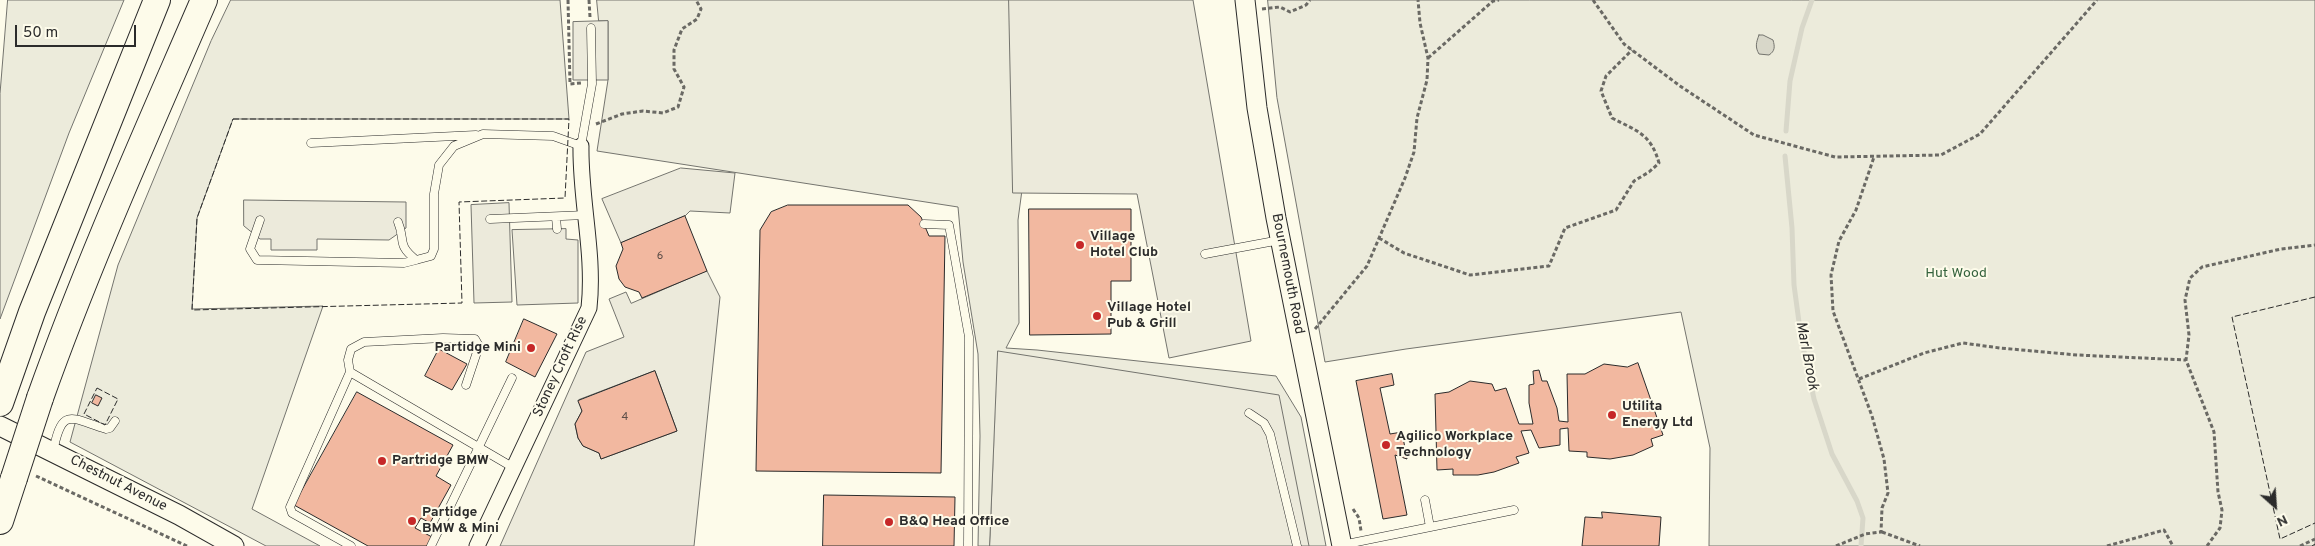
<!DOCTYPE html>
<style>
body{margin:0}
#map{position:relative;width:2315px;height:546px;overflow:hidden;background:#fdfbea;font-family:Overpass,sans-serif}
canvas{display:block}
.north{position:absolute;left:2250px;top:481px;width:50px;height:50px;-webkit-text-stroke:4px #fdfbea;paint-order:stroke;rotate:154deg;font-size:14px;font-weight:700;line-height:20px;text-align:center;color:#2b2b2b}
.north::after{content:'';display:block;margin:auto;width:18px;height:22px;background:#2b2b2b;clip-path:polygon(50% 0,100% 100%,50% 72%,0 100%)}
.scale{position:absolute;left:15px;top:25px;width:121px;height:22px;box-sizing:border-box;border:2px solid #2b2b2b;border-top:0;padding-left:6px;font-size:15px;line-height:18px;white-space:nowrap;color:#2b2b2b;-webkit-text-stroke:4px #fdfbea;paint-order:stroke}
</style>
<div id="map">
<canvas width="2315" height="546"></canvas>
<div class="north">N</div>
<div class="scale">50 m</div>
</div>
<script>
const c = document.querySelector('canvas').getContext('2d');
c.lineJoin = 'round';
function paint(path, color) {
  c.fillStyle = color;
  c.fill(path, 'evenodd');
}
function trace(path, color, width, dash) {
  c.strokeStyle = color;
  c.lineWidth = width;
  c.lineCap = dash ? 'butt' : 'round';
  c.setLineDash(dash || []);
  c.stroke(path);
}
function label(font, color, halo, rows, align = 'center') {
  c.font = font + ' Overpass,sans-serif';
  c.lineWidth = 4;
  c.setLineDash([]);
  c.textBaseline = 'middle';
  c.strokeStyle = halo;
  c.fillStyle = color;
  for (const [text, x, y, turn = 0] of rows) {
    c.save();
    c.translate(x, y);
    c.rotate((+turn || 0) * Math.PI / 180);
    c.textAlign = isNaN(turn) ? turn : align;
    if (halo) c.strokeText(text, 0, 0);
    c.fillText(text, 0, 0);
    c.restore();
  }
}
const green = new Path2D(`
 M 8,0 L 124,0 L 69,133 L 0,319 L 0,94 Z
 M 231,0 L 560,0 L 569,119 L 233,119 L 197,218 L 192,309 L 323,306 L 252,509 L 320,546 L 266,546 L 70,442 L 118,265 L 211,41 Z
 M 597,0 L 1026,0 L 1024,175 L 1018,220 L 1019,323 L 1006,348 L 1037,350 L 1276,376 L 1301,417 L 1326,546 L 1303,546 L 998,378 L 990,546 L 978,546 L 980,436 L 978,354 L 963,262 L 958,207 L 597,151 L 608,80 L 608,21 L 599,21 Z
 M 1268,0 L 2315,0 L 2315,546 L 1709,546 L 1710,448 L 1681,312 L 1406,349 L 1325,362 L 1277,98 Z`);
const parking = new Path2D(`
 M 1009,0 L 1193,0 L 1251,341 L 1169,358 L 1137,194 L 1013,193 Z
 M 608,21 L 608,80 L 573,80 L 573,22 Z
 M 681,168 L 735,173 L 730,213 L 690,211 L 685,216 L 621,243 L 602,199 Z
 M 244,200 L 406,202 L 406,228 L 389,240 L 317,239 L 317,250 L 271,250 L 271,239 L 260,239 L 244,226 Z
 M 509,203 L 512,302 L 474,303 L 471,205 Z
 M 566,229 L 566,239 L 578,240 L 578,303 L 517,305 L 512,230 Z
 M 707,271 L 720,297 L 694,546 L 500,546 L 586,352 L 624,337 L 609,299 L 626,292 L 631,303 ZM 655,371 L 677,431 L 601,459 L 599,453 L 583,446 L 578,438 L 575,424 L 582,411 L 579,400 Z
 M 998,351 L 1279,395 L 1309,546 L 990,546 Z`);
const water = new Path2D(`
 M 1759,35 L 1763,35 L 1773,40 C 1775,47 1775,51 1769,55 L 1759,54 C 1755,47 1756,43 1759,35 Z`);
const stream = new Path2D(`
 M 1786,131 L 1790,81 L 1802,28 L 1812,0
 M 1785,156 L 1792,228 L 1794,285 L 1801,337 L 1814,399 L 1832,454 L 1857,501 L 1863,518 L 1861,546`);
const building = new Path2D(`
 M 788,205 L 908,205 L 921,217 L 929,236 L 945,236 L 941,473 L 756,471 L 760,230 L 771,212 Z
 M 1029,209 L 1131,209 L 1131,281 L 1111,281 L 1111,334 L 1030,335 Z
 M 685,216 L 707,271 L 642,298 L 639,292 L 625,287 L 619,279 L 616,266 L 623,249 L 621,243 Z
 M 524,319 L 557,334 L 535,377 L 506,362 Z
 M 439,349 L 467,364 L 452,390 L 425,376 Z
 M 1638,363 L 1663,435 L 1651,439 L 1653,446 L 1633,455 L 1610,459 L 1587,457 L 1587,452 L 1569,451 L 1568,428 L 1560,429 L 1560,445 L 1539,448 L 1531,430 L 1521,431 L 1529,453 L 1516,457 L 1519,463 L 1494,472 L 1478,475 L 1453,475 L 1453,469 L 1437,470 L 1435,394 L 1449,392 L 1470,381 L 1492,384 L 1495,391 L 1506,388 L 1519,424 L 1533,424 L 1529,403 L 1529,385 L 1534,384 L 1533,371 L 1539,370 L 1542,381 L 1547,381 L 1557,408 L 1559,421 L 1568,422 L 1567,374 L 1585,374 L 1604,364 L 1627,367 Z
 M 655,371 L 677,431 L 601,459 L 599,453 L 583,446 L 578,438 L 575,424 L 582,411 L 578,401 Z
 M 1392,374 L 1394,385 L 1380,388 L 1390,434 L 1402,432 L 1407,459 L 1395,455 L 1407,515 L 1383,519 L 1356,381 Z
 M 357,392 L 453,445 L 436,476 L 451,485 L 430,523 L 421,518 L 415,528 L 432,537 L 427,546 L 368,546 L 294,505 Z
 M 96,395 L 102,398 L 98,406 L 92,403 Z
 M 824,495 L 955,497 L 954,546 L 823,546 Z
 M 1602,512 L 1661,517 L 1659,546 L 1582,546 L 1585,517 L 1602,518 Z`);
const path = new Path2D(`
 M 568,0 L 570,84 L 581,83
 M 589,0 L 590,17
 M 1593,0 L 1624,44 L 1680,86 L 1754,135 L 1835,157 L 1941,155 L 1980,134 L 2097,0
 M 1262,9 L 1280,7 L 1290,12 L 1306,5 L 1310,0
 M 1428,58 L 1493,1 L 1499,0
 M 596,124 L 622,114 L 643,111 L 663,113 L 678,107 L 684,87 L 674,69 L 674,50 L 682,29 L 697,19 L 701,9 L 696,0
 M 1379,238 L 1404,253 L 1470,275 L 1549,266 L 1565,228 L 1616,210 L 1634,181 L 1649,172 L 1659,163 C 1651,134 1637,131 1612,118 L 1601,91 L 1606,76 L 1632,50
 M 1315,329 L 1367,266 L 1405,178 L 1414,152 L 1417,118 L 1427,80 L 1428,58 L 1420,23 L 1418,0
 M 1859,379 L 1924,353 L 1963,343 L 2000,348 L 2077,355 L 2186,360
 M 36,476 L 187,546
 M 1353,509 L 1359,518 L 1361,531
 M 1882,532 L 1920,546
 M 1836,546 L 1865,534 L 1881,532 L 1882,508 L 1888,493 L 1884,459 L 1872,416 L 1833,311 L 1831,275 L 1839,241 L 1856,210 L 1874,157
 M 2107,546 L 2164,530 L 2173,546
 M 2207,546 L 2220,528 L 2222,510 L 2218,492 L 2214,432 L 2186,360 L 2189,335 L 2185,300 L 2190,278 L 2202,267 L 2281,249 L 2315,245
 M 2300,546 L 2315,539`);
const service = new Path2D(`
 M 311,143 L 476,135
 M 556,217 L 557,229
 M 490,219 L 586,215
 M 260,220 L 250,249 L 257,260 L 404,263 L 416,260 C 396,244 406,241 398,222
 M 924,224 L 949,225 L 969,337 L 968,546
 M 1205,254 L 1280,240
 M 416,260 L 431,256 L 434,249 L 434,194 L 439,165 L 454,146 L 483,134 L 553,136 L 581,146 L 592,84 L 591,28
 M 350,372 L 514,468
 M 1249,413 L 1264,423 L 1270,434 L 1297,546
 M 53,452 C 62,406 70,418 106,429 L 110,428 L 115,421
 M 1425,500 L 1430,527
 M 1342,545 L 1514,510
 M 351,546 L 292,513 L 290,507 L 350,372 L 348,360 L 351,349 L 364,342 L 443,338 L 475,339 L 479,346 L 466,385
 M 431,546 L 512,378`);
const minor = new Path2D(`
 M 477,546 L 589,308 C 595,254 580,200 581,146`);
const tertiary = new Path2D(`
 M 1245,0 L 1257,108 L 1276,218 L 1342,546
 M 0,426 L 179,515 L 234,546`);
const motorway = new Path2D(`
 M 40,398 C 88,263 147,132 204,0
 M 0,403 L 32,312 L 157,0
 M 0,521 L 14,478`);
const motorwayBridge = new Path2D(`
 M 14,478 L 40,398`);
const fence = new Path2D(`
 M 233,119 L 569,119 L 565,198 L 459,202 L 462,303 L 192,310 L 197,218 Z
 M 2315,297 L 2232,317 L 2280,539 L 2315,523
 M 97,388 L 118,399 L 105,425 L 84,414 Z
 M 2312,546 L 2315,544`);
const markers = [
 [1080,245,5,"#c62828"],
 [1097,316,5,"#c62828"],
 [531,348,5,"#c62828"],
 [1612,415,5,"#c62828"],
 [1386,445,5,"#c62828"],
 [382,461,5,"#c62828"],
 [412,521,5,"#c62828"],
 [889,522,5,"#c62828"]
];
const numberNames = [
 ["6",660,257],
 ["4",625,418]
];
const poiNames = [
 ["Village",1090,237],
 ["Hotel Club",1090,253],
 ["Village Hotel",1107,308],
 ["Pub & Grill",1107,324],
 ["Partidge Mini",521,348,"right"],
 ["Utilita",1622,407],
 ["Energy Ltd",1622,423],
 ["Agilico Workplace",1396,437],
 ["Technology",1396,453],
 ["Partridge BMW",392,461],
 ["Partidge",422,513],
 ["BMW & Mini",422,529],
 ["B&Q Head Office",899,522]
];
const streetNames = [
 ["Bournemouth Road",1287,274,79],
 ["Stoney Croft Rise",561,367,-65],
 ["Chestnut Avenue",118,484,27]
];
const parkNames = [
 ["Hut Wood",1956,274]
];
const waterNames = [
 ["Marl Brook",1806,356,79]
];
paint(green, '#ecebdb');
trace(green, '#74746e', 1);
paint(parking, '#eceadb');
trace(parking, '#74746e', 1);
paint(water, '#d8d7c9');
trace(water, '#74746e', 1);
trace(stream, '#d8d7c9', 5);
paint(building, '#f2b8a0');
trace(building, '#2b2b2b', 1);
trace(service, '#2b2b2b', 9);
trace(minor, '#2b2b2b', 17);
trace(tertiary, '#2b2b2b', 21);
trace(motorway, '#2b2b2b', 28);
trace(path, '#6a6964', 3, [4, 2.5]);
trace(service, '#fdfbea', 8);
trace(minor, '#fdfbea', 15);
trace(tertiary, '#fdfbea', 19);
trace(motorway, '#fdfbea', 26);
trace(motorwayBridge, '#2b2b2b', 28, []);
trace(motorwayBridge, '#fdfbea', 26);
trace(fence, '#2b2b2b', 1, [6, 2.5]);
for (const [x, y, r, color] of markers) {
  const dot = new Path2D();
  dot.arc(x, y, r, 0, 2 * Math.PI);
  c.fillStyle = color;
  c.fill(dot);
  trace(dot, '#fdfbea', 2);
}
label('11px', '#5d4e48', null, numberNames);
label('bold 14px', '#2b2b2b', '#fdfbea', poiNames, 'left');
label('14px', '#2b2b2b', '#fdfbea', streetNames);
label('14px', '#34623c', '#fdfbea', parkNames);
label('italic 15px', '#2b2b2b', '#fdfbea', waterNames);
</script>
